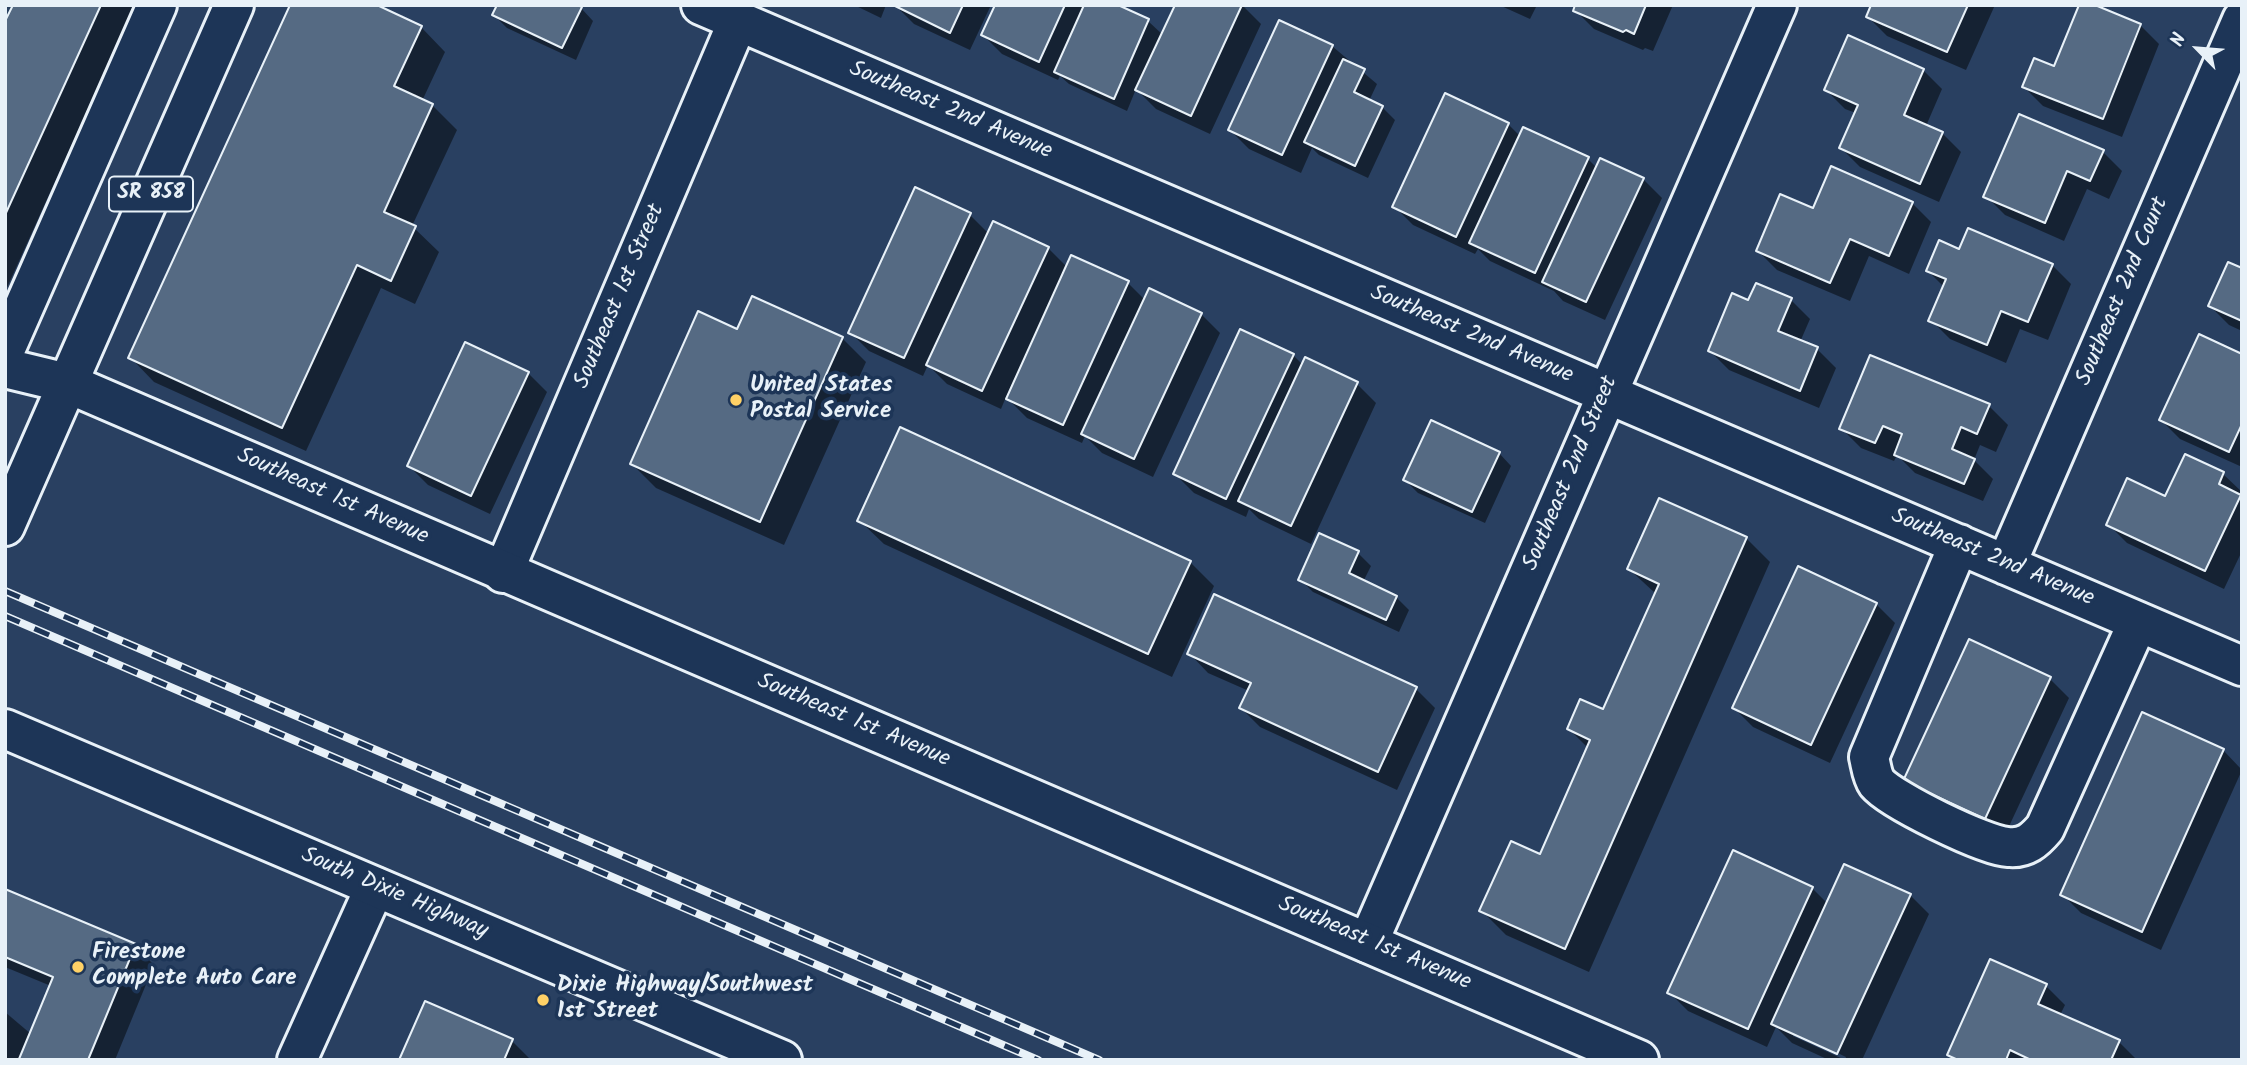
<!DOCTYPE html>
<style>
body{margin:0}
#map{position:relative;width:2247px;height:1065px;overflow:hidden;background:#294061;font-family:Kalam,sans-serif}
canvas{display:block}
.frame{position:absolute;inset:0;border:7px solid #e8f1f8;pointer-events:none}
.north{position:absolute;left:2163px;top:14px;width:70px;height:70px;-webkit-text-stroke:5px #1d3557;paint-order:stroke;rotate:295deg;font-size:19px;font-weight:700;line-height:28px;text-align:center;color:#e8f1f8}
.north::after{content:'';display:block;margin:auto;width:24px;height:32px;background:#e8f1f8;clip-path:polygon(50% 0,100% 100%,50% 72%,0 100%)}
</style>
<div id="map">
<canvas width="2247" height="1065"></canvas>
<div class="frame"></div>
<div class="north">N</div>
</div>
<script>
const c = document.querySelector('canvas').getContext('2d');
c.lineJoin = 'round';
function paint(path, color) {
  c.fillStyle = color;
  c.fill(path, 'evenodd');
}
function trace(path, color, width, dash) {
  c.strokeStyle = color;
  c.lineWidth = width;
  c.lineCap = dash ? 'butt' : 'round';
  c.setLineDash(dash || []);
  c.stroke(path);
}
function label(font, color, halo, rows, align = 'center') {
  c.font = font + ' Kalam,sans-serif';
  c.lineWidth = 7;
  c.setLineDash([]);
  c.textBaseline = 'middle';
  c.strokeStyle = halo;
  c.fillStyle = color;
  for (const [text, x, y, turn = 0] of rows) {
    c.save();
    c.translate(x, y);
    c.rotate((+turn || 0) * Math.PI / 180);
    c.textAlign = isNaN(turn) ? turn : align;
    if (halo) c.strokeText(text, 0, 0);
    c.fillText(text, 0, 0);
    c.restore();
  }
}
const shadow = new Path2D(`
 M 14,5 L 135,5 L 5,292 L 5,26 Z
 M 854,5 L 886,5 L 881,18 Z
 M 895,5 L 991,5 L 970,50 L 914,24 Z
 M 997,5 L 1114,5 L 1148,21 L 1163,35 L 1242,5 L 1261,24 L 1210,134 L 1156,109 L 1136,89 L 1127,111 L 1069,84 L 1060,76 L 1058,80 L 1002,54 L 983,35 Z
 M 1499,5 L 1537,5 L 1530,19 Z
 M 1577,5 L 1673,5 L 1653,51 L 1645,48 L 1643,50 L 1594,29 L 1575,10 Z
 M 1873,5 L 1995,5 L 1966,70 L 1887,36 L 1868,17 Z
 M 581,8 L 593,21 L 576,60 L 507,28 L 494,15 Z
 M 2140,25 L 2159,44 L 2122,137 L 2043,106 L 2024,87 Z
 M 421,27 L 445,52 L 422,101 L 432,105 L 457,130 L 412,226 L 439,252 L 415,304 L 381,288 L 306,451 L 154,382 L 130,357 Z
 M 1332,46 L 1377,84 L 1369,101 L 1382,107 L 1395,120 L 1368,178 L 1319,155 L 1312,148 L 1301,173 L 1249,149 L 1230,130 Z
 M 1923,70 L 1942,89 L 1926,126 L 1942,133 L 1961,152 L 1939,202 L 1860,167 L 1841,148 L 1856,113 L 1845,109 L 1826,90 Z
 M 1508,124 L 1521,137 L 1588,159 L 1597,168 L 1643,179 L 1662,198 L 1605,320 L 1563,301 L 1554,291 L 1490,261 L 1478,249 L 1475,254 L 1413,225 L 1394,206 Z
 M 2103,152 L 2122,171 L 2109,199 L 2087,189 L 2064,241 L 2005,215 L 1986,196 Z
 M 1912,203 L 1931,222 L 1909,274 L 1869,256 L 1850,301 L 1777,270 L 1758,251 L 1814,211 Z
 M 970,215 L 989,234 L 1048,248 L 1067,267 L 1128,283 L 1145,300 L 1201,314 L 1220,333 L 1153,477 L 1102,453 L 1085,436 L 1082,443 L 1027,418 L 1006,397 L 1001,409 L 947,384 L 928,365 L 923,376 L 869,351 L 850,332 Z
 M 1960,251 L 2052,265 L 2071,284 L 2048,340 L 2020,329 L 2006,363 L 1950,339 L 1931,320 L 1944,287 L 1928,271 Z
 M 2242,270 L 2242,331 L 2229,325 L 2210,306 Z
 M 1791,300 L 1810,319 L 1800,342 L 1817,349 L 1836,368 L 1819,408 L 1729,370 L 1710,351 L 1749,303 Z
 M 842,338 L 866,362 L 784,545 L 656,488 L 632,464 Z
 M 1293,355 L 1303,365 L 1306,359 L 1357,384 L 1376,403 L 1311,544 L 1259,519 L 1249,509 L 1246,517 L 1194,493 L 1175,474 Z
 M 2242,356 L 2242,467 L 2180,439 L 2161,420 Z
 M 528,373 L 547,392 L 490,514 L 428,485 L 409,466 Z
 M 1989,406 L 2008,425 L 1996,452 L 1980,445 L 1974,460 L 1993,479 L 1983,501 L 1915,473 L 1897,455 L 1894,461 L 1861,448 L 1842,429 Z
 M 1499,453 L 1511,466 L 1485,523 L 1418,493 L 1405,480 Z
 M 2223,474 L 2242,492 L 2242,551 L 2224,589 L 2127,543 L 2108,524 Z
 M 859,520 L 1190,562 L 1214,586 L 1172,677 L 884,544 Z
 M 1746,538 L 1770,562 L 1589,972 L 1506,935 L 1482,911 L 1541,856 L 1588,748 L 1569,729 L 1604,711 L 1656,594 L 1629,569 Z
 M 1358,553 L 1371,566 L 1363,582 L 1396,597 L 1409,610 L 1399,632 L 1313,592 L 1300,579 Z
 M 1876,604 L 1895,623 L 1830,763 L 1753,727 L 1734,708 Z
 M 1189,653 L 1416,689 L 1435,708 L 1397,790 L 1260,727 L 1241,708 L 1249,691 L 1208,673 Z
 M 2050,679 L 2069,698 L 2004,837 L 1905,781 Z
 M 2223,750 L 2242,770 L 2161,950 L 2081,913 L 2062,894 Z
 M 1812,888 L 1828,904 L 1910,895 L 1929,914 L 1862,1060 L 1829,1060 L 1792,1043 L 1776,1027 L 1767,1047 L 1688,1011 L 1669,992 ZM 1793,1032 L 1846,1057 L 1845,1060 L 1793,1036 Z
 M 5,891 L 135,946 L 154,965 L 115,1060 L 5,1060 L 5,1012 L 31,1034 L 51,986 L 5,967 Z
 M 2046,986 L 2065,1005 L 2060,1015 L 2119,1042 L 2137,1060 L 1954,1060 L 1949,1054 Z
 M 426,1003 L 512,1041 L 531,1060 L 401,1060 Z`);
const building = new Path2D(`
 M 13,5 L 101,5 L 5,215 L 5,21 Z
 M 290,5 L 377,5 L 422,26 L 394,86 L 433,104 L 384,212 L 416,226 L 391,281 L 357,265 L 282,428 L 128,358 Z
 M 497,5 L 578,5 L 582,7 L 562,48 L 492,15 Z
 M 893,5 L 963,5 L 950,33 Z
 M 995,5 L 1065,5 L 1039,62 L 981,35 Z
 M 1084,5 L 1118,5 L 1149,19 L 1114,99 L 1054,72 Z
 M 1175,5 L 1242,5 L 1191,116 L 1135,90 Z
 M 1575,5 L 1646,5 L 1634,34 L 1626,30 L 1623,32 L 1573,11 Z
 M 1871,5 L 1968,5 L 1947,52 L 1866,17 Z
 M 2079,5 L 2095,5 L 2141,24 L 2103,119 L 2022,87 L 2034,58 L 2054,66 Z
 M 1279,20 L 1333,45 L 1282,155 L 1228,130 Z
 M 1848,35 L 1924,69 L 1904,115 L 1943,132 L 1920,184 L 1839,148 L 1858,105 L 1824,90 Z
 M 1343,59 L 1365,69 L 1354,92 L 1383,106 L 1355,166 L 1304,142 Z
 M 1445,93 L 1509,123 L 1456,237 L 1392,207 Z
 M 2019,114 L 2104,150 L 2090,181 L 2067,171 L 2045,223 L 1983,197 Z
 M 1523,127 L 1589,157 L 1535,273 L 1469,243 Z
 M 1600,158 L 1644,178 L 1586,302 L 1542,282 Z
 M 1831,166 L 1913,202 L 1889,256 L 1850,239 L 1830,283 L 1756,251 L 1780,194 L 1813,208 Z
 M 915,187 L 971,213 L 904,358 L 848,333 Z
 M 993,221 L 1049,247 L 982,391 L 926,365 Z
 M 1968,228 L 2053,264 L 2028,322 L 2001,311 L 1987,345 L 1928,321 L 1946,279 L 1926,271 L 1939,240 L 1959,249 Z
 M 1071,255 L 1129,281 L 1063,425 L 1006,399 Z
 M 2228,262 L 2242,268 L 2242,321 L 2208,306 Z
 M 1756,283 L 1792,298 L 1778,331 L 1818,347 L 1800,391 L 1708,351 L 1732,293 L 1748,300 Z
 M 1149,288 L 1202,313 L 1134,459 L 1081,434 Z
 M 752,296 L 843,337 L 760,522 L 630,464 L 698,311 L 737,329 Z
 M 1240,329 L 1294,354 L 1226,499 L 1173,474 Z
 M 2199,334 L 2242,354 L 2242,424 L 2229,452 L 2159,420 Z
 M 465,342 L 529,372 L 471,496 L 407,466 Z
 M 1870,355 L 1990,404 L 1977,434 L 1961,427 L 1952,449 L 1975,459 L 1964,484 L 1894,455 L 1902,434 L 1883,426 L 1875,443 L 1839,429 Z
 M 1305,357 L 1358,382 L 1291,526 L 1238,501 Z
 M 1431,420 L 1500,452 L 1472,512 L 1403,480 Z
 M 900,427 L 1191,561 L 1148,654 L 857,521 Z
 M 2185,454 L 2224,472 L 2219,484 L 2241,495 L 2205,571 L 2106,525 L 2127,478 L 2165,496 Z
 M 1659,498 L 1747,537 L 1565,949 L 1479,911 L 1511,841 L 1540,854 L 1590,740 L 1567,729 L 1580,699 L 1603,709 L 1659,584 L 1627,569 Z
 M 1319,533 L 1359,551 L 1349,573 L 1397,596 L 1386,620 L 1298,580 Z
 M 1798,566 L 1877,603 L 1811,745 L 1732,708 Z
 M 1214,594 L 1417,687 L 1378,772 L 1239,708 L 1251,683 L 1187,654 Z
 M 1969,639 L 2051,677 L 1985,819 L 1903,781 Z
 M 2142,712 L 2224,749 L 2142,932 L 2060,895 Z
 M 1733,850 L 1813,887 L 1748,1029 L 1667,993 Z
 M 1844,864 L 1911,894 L 1837,1054 L 1771,1024 Z
 M 5,889 L 136,944 L 88,1060 L 19,1059 L 53,977 L 5,957 Z
 M 1990,959 L 2047,984 L 2038,1004 L 2120,1040 L 2111,1060 L 2031,1060 L 2010,1050 L 2006,1060 L 1958,1060 L 1947,1055 Z
 M 425,1001 L 513,1039 L 504,1060 L 399,1060 Z`);
const minor = new Path2D(`
 M 701,5 L 2242,666
 M 1959,544 L 1869,757 C 1871,765 1872,776 1877,783 C 1891,800 1985,846 2008,847 C 2025,849 2035,840 2045,828 L 2138,622
 M 2006,565 L 2242,20
 M 503,573 L 738,21
 M 1368,943 L 1777,5
 M 297,1060 L 375,887`);
const major = new Path2D(`
 M 5,350 L 157,5
 M 5,368 L 67,383 L 1639,1060
 M 5,526 L 234,5
 M 5,729 L 782,1060`);
const rail = new Path2D(`
 M 5,591 L 1099,1060
 M 5,616 L 1038,1060`);
const markers = [
 [736,400,7,"#ffd166"],
 [78,967,7,"#ffd166"],
 [543,1000,7,"#ffd166"]
];
const shields = [
 [151,194,84]
];
const shieldNames = [
 ["SR 858",151,194]
];
const streetNames = [
 ["Southeast 2nd Avenue",950,112,23],
 ["Southeast 2nd Court",2124,292,-67],
 ["Southeast 1st Street",621,297,-67],
 ["Southeast 2nd Avenue",1471,336,23],
 ["Southeast 2nd Street",1572,474,-67],
 ["Southeast 1st Avenue",332,498,24],
 ["Southeast 2nd Avenue",1992,559,23],
 ["Southeast 1st Avenue",853,722,23],
 ["South Dixie Highway",394,895,23],
 ["Southeast 1st Avenue",1374,945,23]
];
const poiNames = [
 ["United States",750,387],
 ["Postal Service",750,413],
 ["Firestone",92,954],
 ["Complete Auto Care",92,980],
 ["Dixie Highway/Southwest",557,987],
 ["1st Street",557,1013]
];
paint(shadow, '#0007');
paint(building, '#556a83');
trace(building, '#e8f1f8', 2);
trace(minor, '#e8f1f8', 44);
trace(major, '#e8f1f8', 44);
trace(minor, '#1d3557', 38);
trace(major, '#1d3557', 38);
trace(rail, '#e8f1f8', 8);
trace(rail, '#1d3557', 5, [16]);
for (const [x, y, r, color] of markers) {
  const dot = new Path2D();
  dot.arc(x, y, r, 0, 2 * Math.PI);
  c.fillStyle = color;
  c.fill(dot);
  trace(dot, '#1d3557', 2.5);
}
for (const [x, y, w] of shields) {
  const box = new Path2D();
  box.roundRect(x - w / 2, y - 17.5, w, 35, 5);
  c.fillStyle = '#1d3557';
  c.fill(box);
  trace(box, '#e8f1f8', 2);
}
label('bold 21px', '#e8f1f8', null, shieldNames);
label('23px', '#e8f1f8', '#1d3557', streetNames);
label('bold 23px', '#e8f1f8', '#1d3557', poiNames, 'left');
</script>
